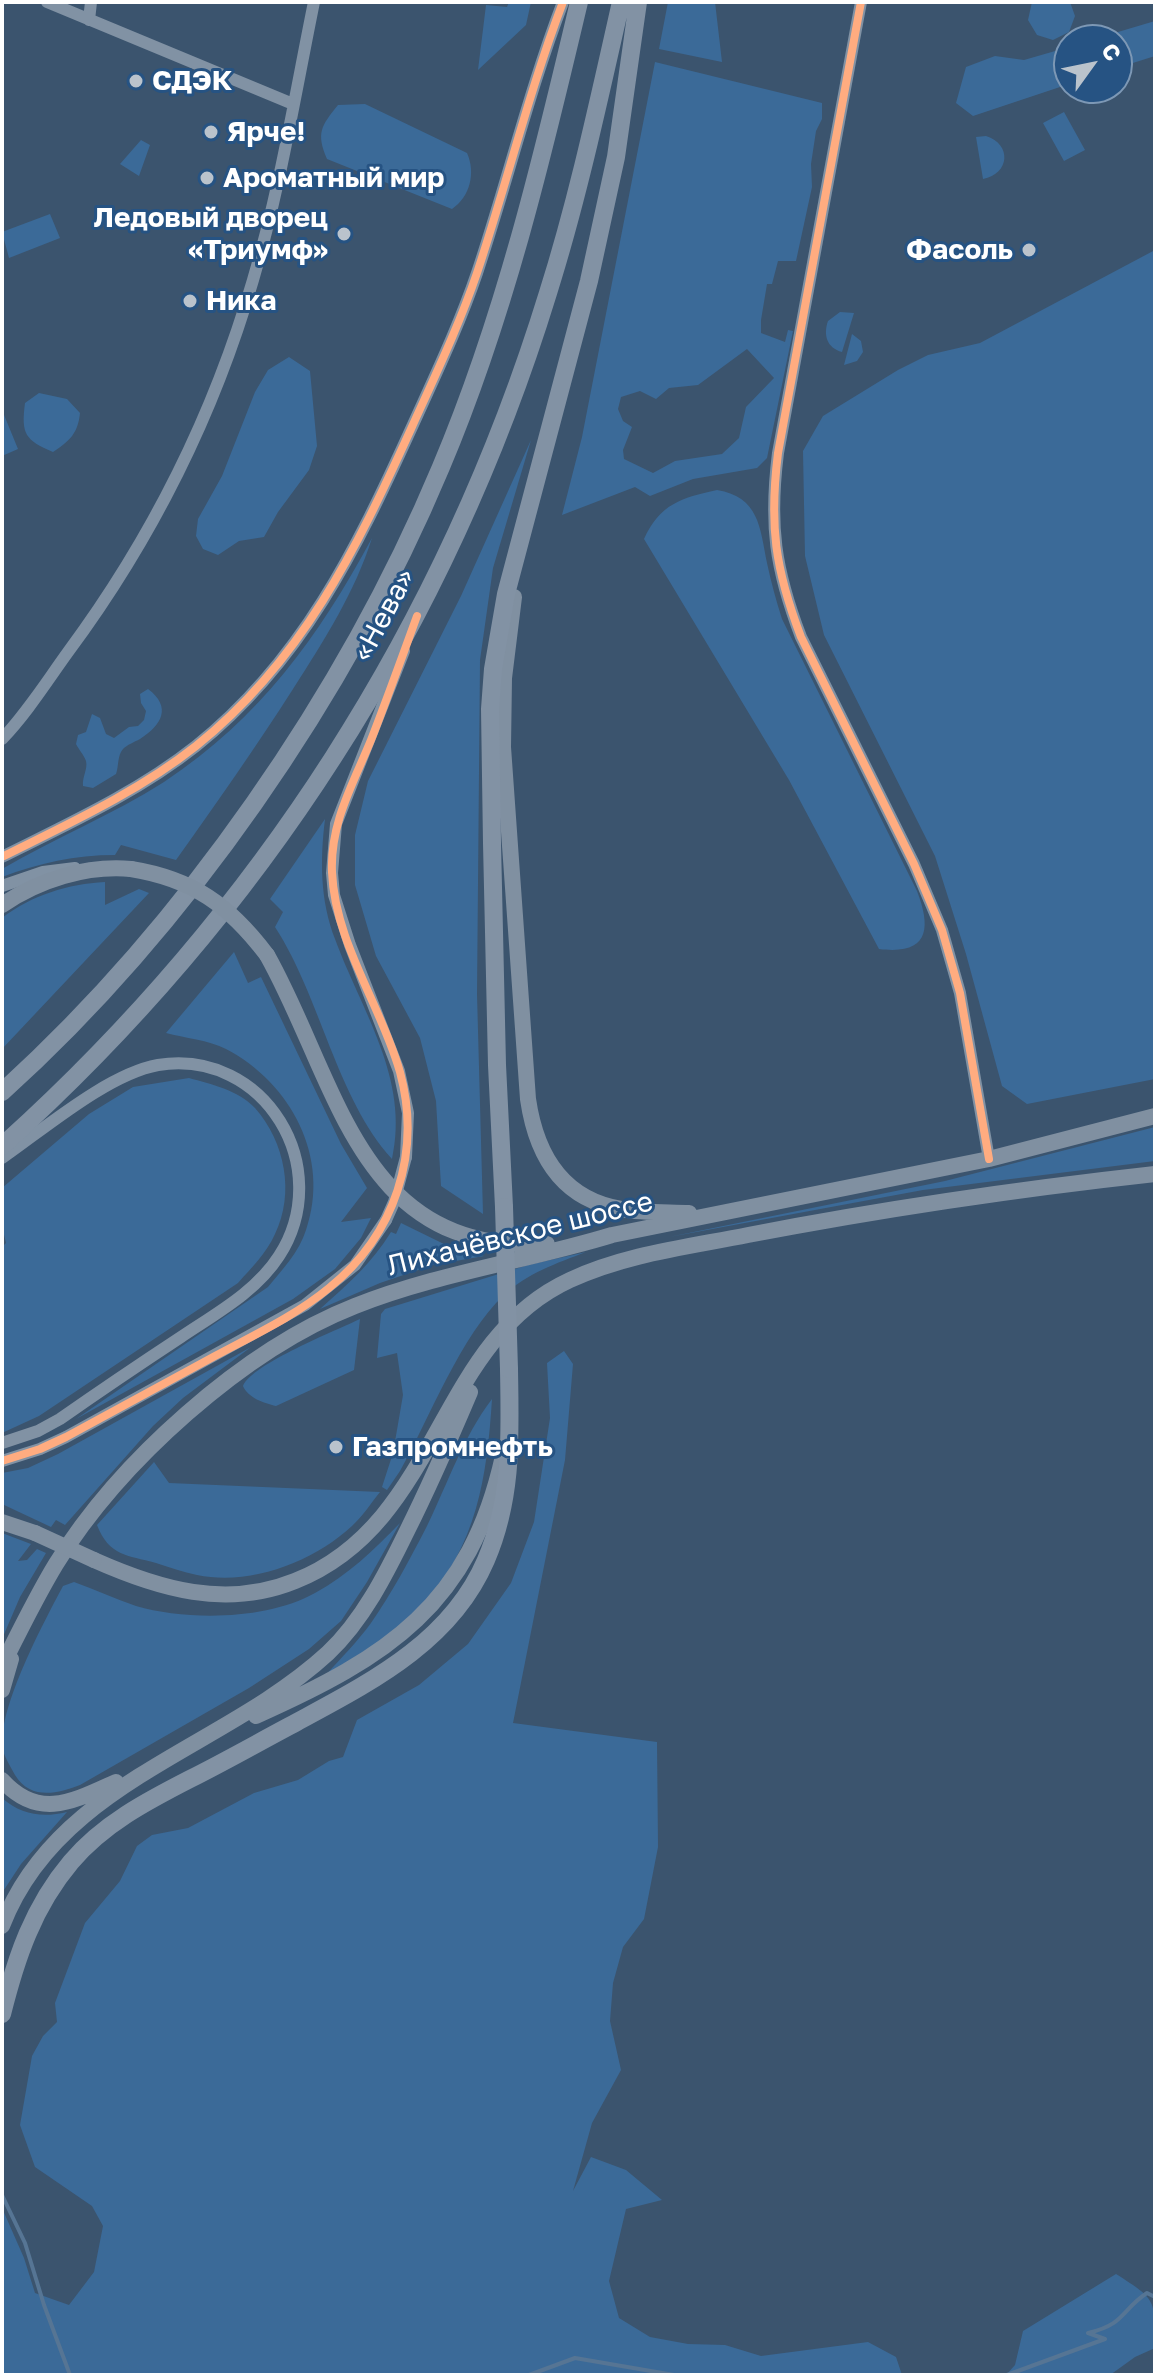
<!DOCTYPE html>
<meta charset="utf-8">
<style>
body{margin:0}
#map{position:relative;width:1157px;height:2377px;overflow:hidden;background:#3b546e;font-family:"Golos Text",sans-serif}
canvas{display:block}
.frame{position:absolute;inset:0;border:4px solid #fff;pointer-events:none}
.north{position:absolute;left:1053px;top:24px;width:80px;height:80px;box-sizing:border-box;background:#265383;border:2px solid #7d98b5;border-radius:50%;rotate:57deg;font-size:22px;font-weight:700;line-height:32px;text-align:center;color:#fff}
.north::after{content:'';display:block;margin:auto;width:28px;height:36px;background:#bac3cc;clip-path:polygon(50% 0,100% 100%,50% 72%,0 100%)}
</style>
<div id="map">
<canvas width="1157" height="2377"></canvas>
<div class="frame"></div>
<div class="north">С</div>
</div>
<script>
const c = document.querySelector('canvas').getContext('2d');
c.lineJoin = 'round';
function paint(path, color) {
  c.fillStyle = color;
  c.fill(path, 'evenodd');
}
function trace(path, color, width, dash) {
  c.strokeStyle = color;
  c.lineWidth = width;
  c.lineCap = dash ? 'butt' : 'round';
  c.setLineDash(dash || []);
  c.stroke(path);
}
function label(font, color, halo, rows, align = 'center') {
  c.font = font + ' "Golos Text",sans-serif';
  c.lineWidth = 6;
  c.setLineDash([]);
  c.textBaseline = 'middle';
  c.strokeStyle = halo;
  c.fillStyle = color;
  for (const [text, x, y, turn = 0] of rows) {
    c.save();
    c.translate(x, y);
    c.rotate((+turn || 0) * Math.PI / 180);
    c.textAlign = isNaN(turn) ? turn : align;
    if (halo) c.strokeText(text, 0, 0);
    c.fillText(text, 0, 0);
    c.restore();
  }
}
const green = new Path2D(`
 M 509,2 L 531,2 L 526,25 L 478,70 L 486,5 L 507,7 Z
 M 668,2 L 715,2 L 722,62 L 659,49 Z
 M 1032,2 L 1070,2 L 1075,16 L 1069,32 L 1053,40 L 1037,35 L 1028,20 Z
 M 1155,21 L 1155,56 L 1117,68 L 1117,40 L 1091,40 Z
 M 1069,47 L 1069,84 L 973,116 L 956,103 L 966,67 L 995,56 L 1024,60 Z
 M 655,62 L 822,103 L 822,119 L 816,131 L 811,164 L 812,187 L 796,261 L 778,261 L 772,284 L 767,284 L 761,320 L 761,333 L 785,342 L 788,330 L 793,331 L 767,458 L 757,468 L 693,479 L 650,496 L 635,487 L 562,515 L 582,437 ZM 747,349 L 774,378 L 746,407 L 739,438 L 722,454 L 675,461 L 653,473 L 624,459 L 623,450 L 632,427 L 623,421 L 618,409 L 621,397 L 640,391 L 656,399 L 669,388 L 698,385 Z
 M 365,104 L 467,153 C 476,173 470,197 452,209 L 327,159 C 316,133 321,126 338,105 Z
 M 1064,112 L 1085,150 L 1064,161 L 1043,123 Z
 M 986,136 C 1012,144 1010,174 983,179 L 976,137 Z
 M 141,140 L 150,145 L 139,176 L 120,164 Z
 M 50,214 L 60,238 L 9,258 L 2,232 Z
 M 1155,250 L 1155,1079 L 1027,1104 L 1002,1086 L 966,954 L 935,856 L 824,635 L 805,556 L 803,451 L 823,416 L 898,370 L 928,355 L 980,343 Z
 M 840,312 L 854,313 L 842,352 C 827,348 823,335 828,321 Z
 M 852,334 L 861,341 L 863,352 L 857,361 L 844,365 Z
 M 289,357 L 310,371 L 317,446 L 309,470 L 278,512 L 264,537 L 239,541 L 218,555 L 203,549 L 196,536 L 198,519 L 222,476 L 255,392 L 268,370 Z
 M 39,393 L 67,399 L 80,413 C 78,433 70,441 53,452 C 25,440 21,434 25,403 Z
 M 2,410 L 18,449 L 2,456 Z
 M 531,440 L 493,568 L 480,660 L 477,994 L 483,1214 L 441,1186 L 436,1101 L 420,1038 L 376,956 L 355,885 L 355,835 L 368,781 L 461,596 Z
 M 717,490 C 759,497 760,527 767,563 C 771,582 776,600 782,619 L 917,891 C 932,930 928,955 879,949 L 789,780 L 644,539 C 660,504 681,498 717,490 Z
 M 372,538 C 355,592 324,641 293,689 C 256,747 216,804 176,860 L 121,845 L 115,855 C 75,855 39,863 2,877 L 2,869 C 55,838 112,815 164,782 C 260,718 318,638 372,538 Z
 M 148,689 C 172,707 162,725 140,739 C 134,742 127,745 123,749 C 117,756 119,766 116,774 L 93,788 L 83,786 C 82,777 88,769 86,761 C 84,755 79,750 76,744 L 78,735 L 86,732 L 92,714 L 100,718 L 106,734 L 114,738 L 129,727 L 138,726 L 144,720 L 146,711 L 141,703 L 140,694 Z
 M 325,819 C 320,860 320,900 335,939 C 362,1012 410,1079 392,1159 C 336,1097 321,998 275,927 L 283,912 L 270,899 Z
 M 105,882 L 105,905 L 139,889 L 149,893 L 2,1049 L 2,918 C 32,895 68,884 105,882 Z
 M 234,952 L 248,983 L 261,977 L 341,1144 L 367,1188 L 341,1222 L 371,1218 L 361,1238 L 335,1269 L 293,1299 L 76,1419 L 268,1287 C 283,1269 299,1252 306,1230 C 331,1158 291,1083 226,1049 C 209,1040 184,1038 166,1033 Z
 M 189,1078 C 211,1084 238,1090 255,1108 C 285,1142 295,1193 275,1234 C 266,1254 252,1267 238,1283 L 39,1416 L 2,1433 L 2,1247 L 6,1243 L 2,1226 L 2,1188 L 89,1114 L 133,1087 Z
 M 1155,1127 L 1155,1161 L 923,1190 L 669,1237 L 945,1181 Z
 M 401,1223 L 446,1245 L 484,1256 L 433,1265 L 380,1283 L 320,1309 C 347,1285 372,1263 391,1232 L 396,1234 Z
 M 586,1252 C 557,1263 526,1274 504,1295 C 461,1335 429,1419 400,1471 L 387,1490 L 382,1487 L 393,1453 L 403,1395 L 397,1353 L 377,1358 L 381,1314 L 385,1309 L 528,1265 Z
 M 360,1319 L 354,1370 L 276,1406 C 264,1403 248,1398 243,1386 C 252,1364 337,1330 360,1319 Z
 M 251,1347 L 183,1398 L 153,1426 L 65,1525 L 56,1520 L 51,1527 L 2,1504 L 2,1473 L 28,1468 L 58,1454 Z
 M 564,1351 L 573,1364 L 565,1460 L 513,1723 L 657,1742 L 658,1847 L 644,1919 L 623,1947 L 613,1983 L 610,2021 L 621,2070 L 592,2123 L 573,2191 L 591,2157 L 626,2170 L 662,2200 L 626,2209 L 609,2281 L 619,2318 L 650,2337 L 688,2344 L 725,2345 L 761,2356 L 868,2342 L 896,2357 L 902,2375 L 2,2375 L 2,2208 L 24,2258 L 35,2293 L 69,2305 L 94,2272 L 103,2226 L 92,2206 L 35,2167 L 20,2125 L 32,2056 L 43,2036 L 57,2022 L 55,2003 L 85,1923 L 120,1881 L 137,1846 L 152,1835 L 188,1828 L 254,1793 L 298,1780 L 329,1761 L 343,1757 L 357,1720 L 419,1685 L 468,1644 L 511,1583 L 534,1522 L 550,1418 L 547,1363 Z
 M 492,1399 C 487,1477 477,1546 422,1606 C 396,1634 359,1655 326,1675 C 341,1658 358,1641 371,1623 C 392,1593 410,1559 427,1526 C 448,1483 463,1437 492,1399 Z
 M 154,1462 L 169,1483 L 380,1492 C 371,1503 363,1516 352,1526 C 313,1562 251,1586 197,1575 C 183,1572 169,1567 156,1563 C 127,1555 109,1556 97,1525 Z
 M 400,1523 L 367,1582 L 341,1621 L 309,1649 L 249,1688 L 80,1785 C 57,1794 30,1800 15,1775 C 10,1766 4,1756 2,1747 C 0,1704 43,1624 63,1586 L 74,1582 C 94,1589 115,1599 136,1606 C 188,1621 267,1620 315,1593 C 348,1575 374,1550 400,1523 Z
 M 2,1533 L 31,1544 L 18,1561 L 27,1560 L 37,1549 L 46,1553 L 20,1597 L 2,1639 Z
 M 2,1798 C 21,1815 43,1818 67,1812 L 21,1864 L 2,1893 Z
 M 1116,2274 C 1157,2300 1155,2299 1155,2348 L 1135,2357 L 1110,2375 L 1006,2375 L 1015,2365 L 1023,2331 Z`);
const stream = new Path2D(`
 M 2,2195 L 25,2243 L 44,2305 L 70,2375
 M 529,2375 L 575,2358 L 674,2375
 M 1007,2375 L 1105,2339 L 1088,2333 C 1126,2324 1121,2310 1147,2293 L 1155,2297`);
const minor = new Path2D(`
 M 47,2 L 293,104
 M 861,2 L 778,453 C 769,525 775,569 801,637 L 914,864 L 942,930 L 960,993 L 989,1159
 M 89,20 L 91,2
 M 404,651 L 336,824 L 332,873 L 334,895 L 350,945 L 399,1071 L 408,1113 L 406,1157
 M 2,739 C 27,713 47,681 68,652 C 151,540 214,414 253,280 C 280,189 295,95 314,2
 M 2,857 C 68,824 138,792 196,746 C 302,661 356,550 411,429 C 434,378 459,326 477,273 C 507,183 529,91 563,2
 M 2,886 L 43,872 L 75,868
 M 2,1158 C 44,1129 108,1074 158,1065 C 265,1048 336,1168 279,1256 C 256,1292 215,1314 181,1337 C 140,1364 100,1391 60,1419 L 38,1431 L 2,1443
 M 2,1461 L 40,1449 L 66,1437 L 305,1305 L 355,1265 L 386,1220`);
const major = new Path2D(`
 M 514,597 L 504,678 L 503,747 L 528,1099 C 536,1154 561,1199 621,1209 C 643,1213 667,1212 689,1213
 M 2,905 C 39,880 86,865 131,869
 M 267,955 C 339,1083 358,1255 547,1244
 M 2,1522 L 35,1533
 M 94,1560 C 159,1589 226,1609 295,1581 C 441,1523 435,1342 570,1280 C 626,1254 688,1247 748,1235 C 883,1209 1019,1189 1155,1174
 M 2,1666 C 19,1632 36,1597 56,1564 C 119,1462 243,1350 355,1306 C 438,1273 527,1261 612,1235 L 989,1159 L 1155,1116
 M 2,1690 L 11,1659
 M 256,1716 C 388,1657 470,1605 503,1456
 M 2,1780 C 39,1821 74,1801 116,1782
 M 2,1926 C 57,1782 224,1749 328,1653 C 363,1620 386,1574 407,1531 C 430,1485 450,1439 470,1392`);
const highway = new Path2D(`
 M 2,1092 C 185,927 346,694 441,467 C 504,318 542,159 579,2
 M 2,1146 C 260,914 446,625 548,293 C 578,198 599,99 621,2
 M 504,1207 L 497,1065 L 492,843 L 490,709 L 493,669 L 506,594 L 589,281 L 616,157 L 638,2
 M 2,2014 C 16,1958 33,1907 71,1862 C 103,1824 147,1801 190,1779 C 226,1761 261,1741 297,1722 C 371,1682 451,1642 486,1560 C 513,1497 510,1437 509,1369`);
const minorBridge = new Path2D(`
 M 386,1220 L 394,1202 L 406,1157`);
const majorBridge = new Path2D(`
 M 131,869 C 193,879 229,905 267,955
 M 35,1533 L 94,1560`);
const highwayBridge = new Path2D(`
 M 504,1207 L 509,1369`);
const cycleway = new Path2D(`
 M 861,2 L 778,453 C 769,525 775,569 801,637 L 914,864 L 942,930 L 960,993 L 989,1159
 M 2,857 C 68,824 138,792 196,746 C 302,661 356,550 411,429 C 434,378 459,326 477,273 C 507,183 529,91 563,2
 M 2,1461 L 40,1449 L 66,1437 C 116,1410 165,1383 215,1356 C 254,1335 295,1316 329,1288 C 395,1235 422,1153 400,1072 C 381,1005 335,943 332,872 C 330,823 353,784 371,740 C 387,699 402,657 417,616`);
const markers = [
 [136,81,8,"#bac3cc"],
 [211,132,8,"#bac3cc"],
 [207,178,8,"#bac3cc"],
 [344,234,8,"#bac3cc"],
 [1029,250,8,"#bac3cc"],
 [190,301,8,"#bac3cc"],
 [336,1447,8,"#bac3cc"]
];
const poiNames = [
 ["СДЭК",152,81],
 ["Ярче!",227,132],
 ["Ароматный мир",223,178],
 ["Ледовый дворец",328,218,"right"],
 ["«Триумф»",328,250,"right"],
 ["Фасоль",1013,250,"right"],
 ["Ника",206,301],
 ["Газпромнефть",352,1447]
];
const streetNames = [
 ["«Нева»",384,615,-62],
 ["Лихачёвское шоссе",520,1234,-14]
];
paint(green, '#3b6a98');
trace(stream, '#567594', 4);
trace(minor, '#8192a4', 12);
trace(major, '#8090a1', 16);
trace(highway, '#8292a4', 18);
trace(minorBridge, '#8192a4', 12);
trace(majorBridge, '#8090a1', 16);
trace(highwayBridge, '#8292a4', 18);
trace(cycleway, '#ffac80', 8);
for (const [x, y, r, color] of markers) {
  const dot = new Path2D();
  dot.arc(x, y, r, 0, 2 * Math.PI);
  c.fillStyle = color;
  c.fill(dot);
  trace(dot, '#265383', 3);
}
label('bold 28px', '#fff', '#265383', poiNames, 'left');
label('28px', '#fff', '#265383', streetNames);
</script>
